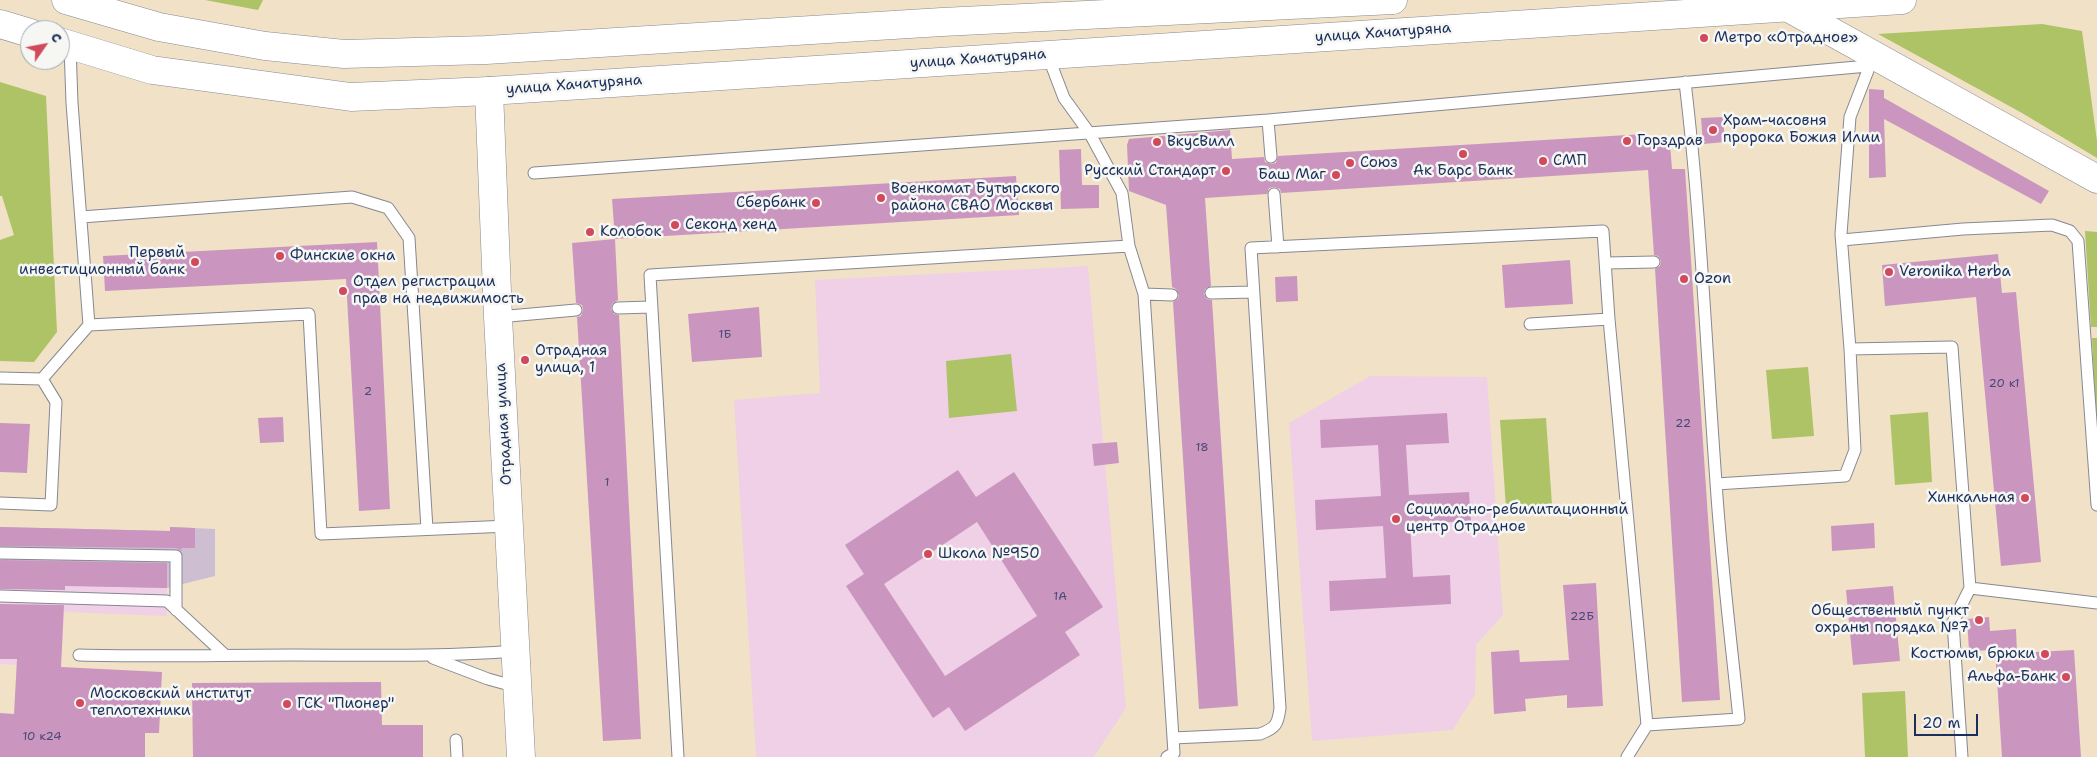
<!DOCTYPE html>
<meta charset="utf-8">
<style>
body{margin:0}
#map{position:relative;width:2097px;height:757px;overflow:hidden;background:#f1e2c7;font-family:"Shantell Sans",sans-serif}
canvas{display:block}
.north{position:absolute;left:20px;top:20px;width:50px;height:50px;box-sizing:border-box;background:#f6f6f2;border:1px solid #9ea6b7;border-radius:50%;rotate:57deg;font-size:14px;font-weight:700;line-height:20px;text-align:center;color:#1b2f5e}
.north::after{content:'';display:block;margin:auto;width:18px;height:22px;background:#d1495b;clip-path:polygon(50% 0,100% 100%,50% 72%,0 100%)}
.scale{position:absolute;left:1914px;top:714px;width:64px;height:22px;box-sizing:border-box;border:2px solid #1b2f5e;border-top:0;padding-left:6px;font-size:15px;line-height:18px;white-space:nowrap;color:#1b2f5e;-webkit-text-stroke:4px #f6f6f2;paint-order:stroke}
</style>
<div id="map">
<canvas width="2097" height="757"></canvas>
<div class="north">С</div>
<div class="scale">20 m</div>
</div>
<script>
const c = document.querySelector('canvas').getContext('2d');
c.lineJoin = 'round';
function paint(path, color) {
  c.fillStyle = color;
  c.fill(path, 'evenodd');
}
function trace(path, color, width, dash) {
  c.strokeStyle = color;
  c.lineWidth = width;
  c.lineCap = dash ? 'butt' : 'round';
  c.setLineDash(dash || []);
  c.stroke(path);
}
function label(font, color, halo, rows, align = 'center') {
  c.font = font + ' "Shantell Sans",sans-serif';
  c.lineWidth = 5;
  c.setLineDash([]);
  c.textBaseline = 'middle';
  c.strokeStyle = halo;
  c.fillStyle = color;
  for (const [text, x, y, turn = 0] of rows) {
    c.save();
    c.translate(x, y);
    c.rotate((+turn || 0) * Math.PI / 180);
    c.textAlign = isNaN(turn) ? turn : align;
    if (halo) c.strokeText(text, 0, 0);
    c.fillText(text, 0, 0);
    c.restore();
  }
}
const built = new Path2D(`
 M 1088,266 L 1126,708 L 1094,757 L 756,757 L 734,400 L 820,393 L 815,280 Z
 M 1370,376 L 1487,377 L 1503,615 L 1476,645 L 1475,694 L 1453,730 L 1312,741 L 1289,423 Z
 M 0,584 L 167,588 L 167,616 L 64,612 L 61,667 L 0,664 Z`);
const industrial = new Path2D(`
 M 0,527 L 170,531 L 170,527 L 215,529 L 215,576 L 167,588 L 0,584 Z`);
const green = new Path2D(`
 M 205,0 L 263,0 L 258,10 Z
 M 2042,24 L 2082,31 L 2097,141 L 2097,158 L 2022,113 L 1878,34 Z
 M 0,82 L 46,96 L 57,332 L 34,362 L 0,361 L 0,240 L 14,235 L 2,196 L 0,196 Z
 M 2085,231 L 2097,232 L 2097,327 L 2091,327 Z
 M 2092,338 L 2097,338 L 2097,419 L 2096,419 Z
 M 1011,354 L 1017,411 L 949,418 L 946,361 Z
 M 1808,367 L 1814,436 L 1772,439 L 1766,370 Z
 M 1928,412 L 1932,482 L 1895,485 L 1890,415 Z
 M 1546,418 L 1552,505 L 1506,508 L 1500,420 Z
 M 1905,691 L 1908,757 L 1865,757 L 1862,693 Z`);
const building = new Path2D(`
 M 1869,89 L 1884,90 L 1884,98 L 2049,191 L 2041,204 L 1884,119 L 1886,177 L 1869,178 Z
 M 1723,117 L 1725,142 L 1703,144 L 1701,118 Z
 M 1230,130 L 1232,159 L 1264,157 L 1265,162 L 1271,164 L 1276,163 L 1278,156 L 1644,134 L 1645,146 L 1670,144 L 1672,169 L 1685,169 L 1720,700 L 1682,702 L 1655,269 L 1660,266 L 1661,261 L 1658,256 L 1654,255 L 1648,170 L 1281,193 L 1280,189 L 1274,187 L 1269,188 L 1267,194 L 1205,198 L 1211,286 L 1205,289 L 1204,294 L 1207,299 L 1212,300 L 1238,706 L 1199,709 L 1173,302 L 1178,299 L 1179,295 L 1176,289 L 1172,287 L 1166,205 L 1129,191 L 1127,145 L 1129,139 Z
 M 1081,149 L 1082,185 L 1099,185 L 1099,208 L 1061,209 L 1059,150 Z
 M 1016,176 L 1019,215 L 615,239 L 612,199 Z
 M 615,239 L 618,300 L 612,304 L 611,309 L 614,314 L 619,315 L 641,739 L 603,741 L 577,317 L 581,316 L 583,310 L 582,305 L 576,303 L 572,243 Z
 M 377,242 L 390,509 L 359,511 L 346,279 L 105,291 L 103,256 Z
 M 1998,254 L 2002,293 L 2016,292 L 2041,562 L 2001,566 L 1976,297 L 1885,306 L 1882,265 Z
 M 1570,260 L 1573,304 L 1505,308 L 1502,265 Z
 M 1297,276 L 1298,301 L 1276,302 L 1275,277 Z
 M 759,307 L 762,357 L 692,362 L 688,314 Z
 M 1447,413 L 1449,443 L 1406,445 L 1409,495 L 1469,492 L 1471,521 L 1410,524 L 1413,577 L 1450,575 L 1451,604 L 1330,611 L 1329,581 L 1386,578 L 1383,526 L 1316,530 L 1315,500 L 1381,496 L 1378,445 L 1321,448 L 1320,420 Z
 M 283,417 L 284,442 L 260,443 L 258,418 Z
 M 0,423 L 30,424 L 27,473 L 0,472 Z
 M 1117,442 L 1119,463 L 1094,466 L 1092,444 Z
 M 958,470 L 976,497 L 1014,472 L 1103,607 L 1065,632 L 1080,655 L 965,731 L 949,707 L 933,718 L 846,586 L 864,574 L 845,545 ZM 977,522 L 1037,616 L 945,676 L 884,584 Z
 M 1874,523 L 1875,548 L 1832,551 L 1831,526 Z
 M 0,527 L 170,531 L 170,527 L 195,528 L 195,548 L 181,548 L 182,551 L 176,548 L 0,546 Z
 M 0,560 L 167,563 L 167,588 L 65,586 L 65,590 L 0,589 Z
 M 1596,583 L 1603,706 L 1567,708 L 1567,695 L 1525,699 L 1526,711 L 1494,714 L 1491,652 L 1519,650 L 1520,662 L 1569,660 L 1563,585 Z
 M 1893,586 L 1900,661 L 1853,665 L 1846,590 Z
 M 0,604 L 64,605 L 61,667 L 162,672 L 159,733 L 145,733 L 145,757 L 0,757 L 0,713 L 14,714 L 17,659 L 0,659 Z
 M 1989,617 L 1990,631 L 2016,629 L 2017,653 L 2074,650 L 2081,757 L 2002,757 L 1995,650 L 1969,651 L 1967,619 Z
 M 381,682 L 382,725 L 423,725 L 423,757 L 193,757 L 192,683 Z`);
const service = new Path2D(`
 M 70,46 L 72,103 L 89,325 L 309,314 L 321,534 L 509,526
 M 1048,56 L 1064,98 L 1090,134 L 1122,193 L 1129,246 L 1144,294 L 1174,753 L 1167,757
 M 1872,60 L 1850,117 L 1841,234 L 1850,349 L 1952,347 L 1970,588
 M 1268,120 L 1271,157
 M 534,173 L 1268,120 L 1868,66
 M 1274,194 L 1278,247
 M 81,217 L 352,197 L 388,208 L 409,238 L 427,529
 M 1842,240 L 1963,229 L 2052,225 L 2070,231 L 2078,241 L 2097,505
 M 1607,263 L 1654,262
 M 1211,293 L 1253,292
 M 1144,294 L 1172,295
 M 618,308 L 651,307
 M 498,317 L 576,310
 M 1530,324 L 1609,319
 M 0,378 L 42,379 L 89,325
 M 1716,484 L 1845,476 L 1855,450 L 1850,349
 M 0,503 L 51,505 L 56,402 L 42,379
 M 0,553 L 176,556 L 176,610
 M 0,596 L 167,601 L 225,655
 M 79,655 C 150,657 221,655 292,655 C 366,655 441,657 515,651
 M 433,658 L 488,679 L 517,687
 M 1647,725 L 1739,719 C 1731,640 1721,561 1716,482 C 1706,348 1701,215 1685,82
 M 1173,738 L 1260,734 C 1276,728 1278,724 1280,708 L 1251,248 L 1603,231 L 1609,319 L 1647,725 L 1627,757
 M 456,740 L 457,757
 M 678,757 L 650,275 L 1129,246
 M 1962,757 L 1953,622 L 1970,588 L 2097,603`);
const tertiary = new Path2D(`
 M 1787,7 L 2097,179
 M 489,91 L 498,317 L 521,757`);
const secondary = new Path2D(`
 M 66,0 L 159,27 L 265,46 L 344,54 L 486,50 L 942,22 L 1393,0
 M 0,24 L 30,33
 M 60,42 L 152,70 L 351,97 L 489,91 L 1902,0`);
const markers = [
 [1704,38,5,"#d1495b"],
 [1713,130,5,"#d1495b"],
 [1627,141,5,"#d1495b"],
 [1157,142,5,"#d1495b"],
 [1463,154,5,"#d1495b"],
 [1543,161,5,"#d1495b"],
 [1350,163,5,"#d1495b"],
 [1226,171,5,"#d1495b"],
 [1336,175,5,"#d1495b"],
 [881,198,5,"#d1495b"],
 [816,203,5,"#d1495b"],
 [675,225,5,"#d1495b"],
 [590,232,5,"#d1495b"],
 [280,256,5,"#d1495b"],
 [195,262,5,"#d1495b"],
 [1889,272,5,"#d1495b"],
 [1684,279,5,"#d1495b"],
 [343,291,5,"#d1495b"],
 [525,360,5,"#d1495b"],
 [2025,498,5,"#d1495b"],
 [1396,519,5,"#d1495b"],
 [928,554,5,"#d1495b"],
 [1979,620,5,"#d1495b"],
 [2045,654,5,"#d1495b"],
 [2066,677,5,"#d1495b"],
 [80,703,5,"#d1495b"],
 [287,704,5,"#d1495b"]
];
const numberNames = [
 ["1Б",725,335],
 ["20 к1",2004,384],
 ["2",368,392],
 ["22",1683,424],
 ["18",1202,448],
 ["1",607,483],
 ["1А",1060,597],
 ["22Б",1582,617],
 ["10 к24",42,737]
];
const streetNames = [
 ["улица Хачатуряна",1383,33,-4],
 ["улица Хачатуряна",978,59,-4],
 ["улица Хачатуряна",574,85,-4],
 ["Отрадная улица",504,424,-93]
];
const poiNames = [
 ["Метро «Отрадное»",1714,38],
 ["Храм-часовня",1723,121],
 ["пророка Божия Илии",1723,138],
 ["Горздрав",1637,141],
 ["ВкусВилл",1167,142],
 ["СМП",1553,161],
 ["Союз",1360,163],
 ["Русский Стандарт",1216,171,"right"],
 ["Ак Барс Банк",1463,171,"center"],
 ["Баш Маг",1326,175,"right"],
 ["Военкомат Бутырского",891,189],
 ["района СВАО Москвы",891,206],
 ["Сбербанк",806,203,"right"],
 ["Секонд хенд",685,225],
 ["Колобок",600,232],
 ["Первый",185,253,"right"],
 ["инвестиционный банк",185,270,"right"],
 ["Финские окна",290,256],
 ["Veronika Herba",1899,272],
 ["Ozon",1694,279],
 ["Отдел регистрации",353,282],
 ["прав на недвижимость",353,299],
 ["Отрадная",535,351],
 ["улица, 1",535,368],
 ["Хинкальная",2015,498,"right"],
 ["Социально-ребилитационный",1406,510],
 ["центр Отрадное",1406,527],
 ["Школа №950",938,554],
 ["Общественный пункт",1969,611,"right"],
 ["охраны порядка №7",1969,628,"right"],
 ["Костюмы, брюки",2035,654,"right"],
 ["Альфа-Банк",2056,677,"right"],
 ["Московский институт",90,694],
 ["теплотехники",90,711],
 ["ГСК \"Пионер\"",297,704]
];
paint(built, '#efd0e6');
paint(industrial, '#cdbed2');
paint(green, '#aec266');
paint(building, '#ca96bf');
trace(service, '#868892', 13);
trace(tertiary, '#868892', 29);
trace(secondary, '#868892', 29);
trace(service, '#fff', 11);
trace(tertiary, '#fff', 28);
trace(secondary, '#fff', 28);
for (const [x, y, r, color] of markers) {
  const dot = new Path2D();
  dot.arc(x, y, r, 0, 2 * Math.PI);
  c.fillStyle = color;
  c.fill(dot);
  trace(dot, '#f6f6f2', 2);
}
label('12px', '#474976', null, numberNames);
label('15px', '#1b2f5e', '#f6f6f2', streetNames);
label('15px', '#1b2f5e', '#f6f6f2', poiNames, 'left');
</script>
